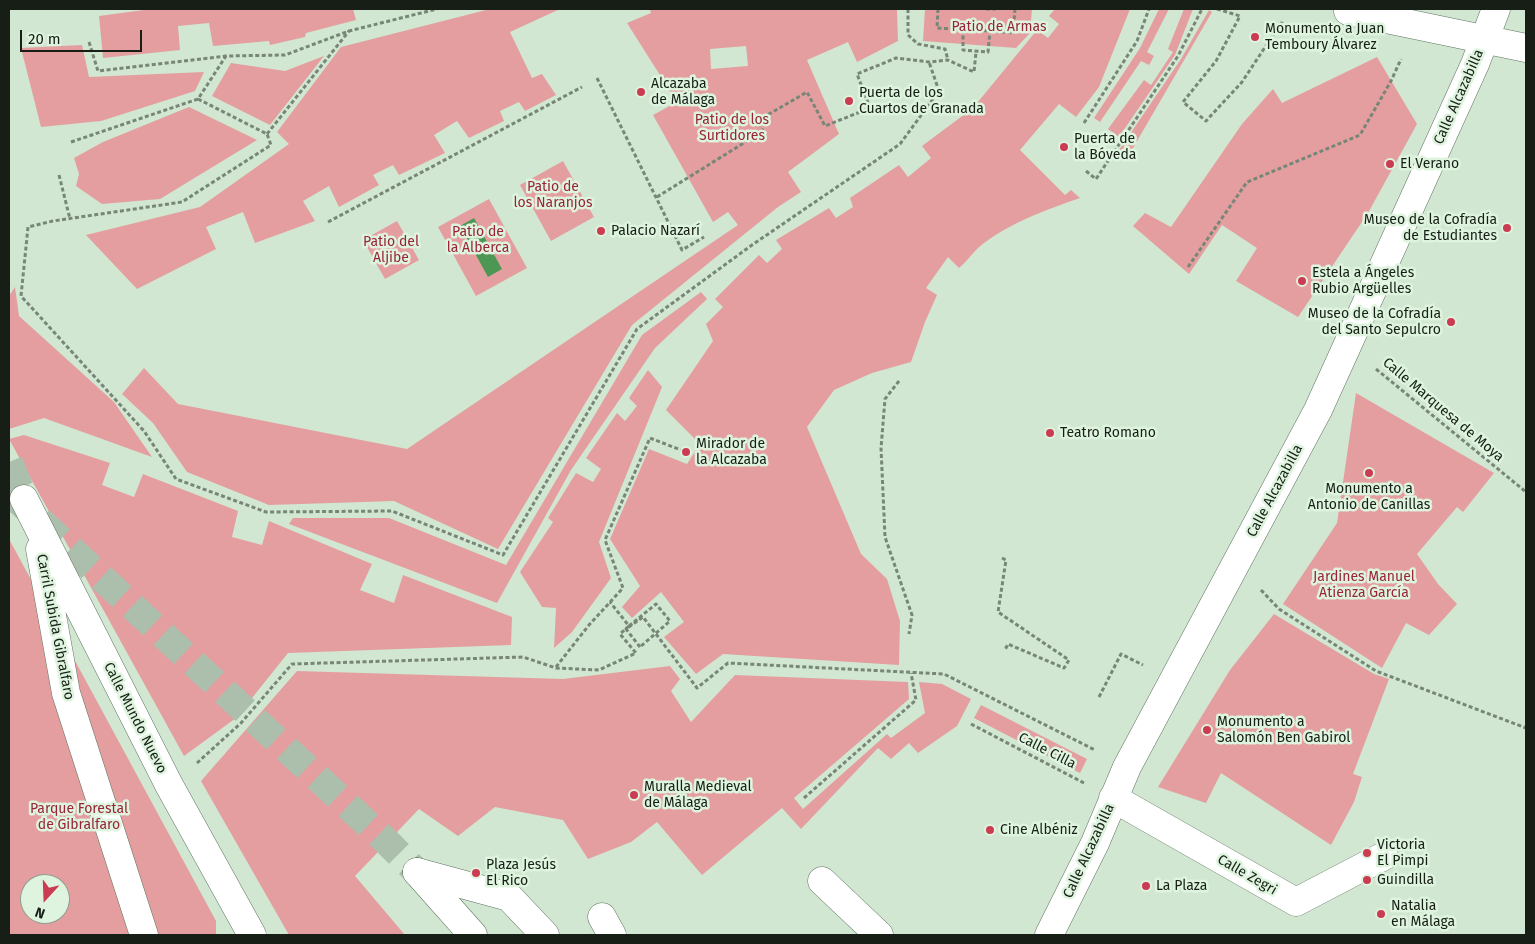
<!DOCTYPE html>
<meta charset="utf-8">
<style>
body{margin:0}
#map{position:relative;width:1535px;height:944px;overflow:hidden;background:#d1e7d1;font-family:"Fira Sans",sans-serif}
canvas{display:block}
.frame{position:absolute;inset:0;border:10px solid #161e16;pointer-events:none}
.north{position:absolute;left:20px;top:874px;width:50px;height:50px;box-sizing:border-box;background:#def4de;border:1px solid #8e9e8e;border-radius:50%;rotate:200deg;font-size:14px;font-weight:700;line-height:20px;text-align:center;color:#161e16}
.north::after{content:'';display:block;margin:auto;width:18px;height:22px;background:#cb3b51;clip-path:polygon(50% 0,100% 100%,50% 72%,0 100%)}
.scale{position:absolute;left:20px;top:30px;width:122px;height:22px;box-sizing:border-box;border:2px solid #161e16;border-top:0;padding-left:6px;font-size:15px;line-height:18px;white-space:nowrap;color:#161e16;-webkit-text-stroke:4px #def4de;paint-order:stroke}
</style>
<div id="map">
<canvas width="1535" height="944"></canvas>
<div class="frame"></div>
<div class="north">N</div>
<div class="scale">20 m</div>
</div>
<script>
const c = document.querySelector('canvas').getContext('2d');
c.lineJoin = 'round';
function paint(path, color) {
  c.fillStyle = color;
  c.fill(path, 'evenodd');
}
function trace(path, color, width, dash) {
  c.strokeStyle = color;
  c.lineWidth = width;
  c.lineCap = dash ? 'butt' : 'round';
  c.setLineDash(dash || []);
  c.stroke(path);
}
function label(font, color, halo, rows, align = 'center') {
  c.font = font + ' "Fira Sans",sans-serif';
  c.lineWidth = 5;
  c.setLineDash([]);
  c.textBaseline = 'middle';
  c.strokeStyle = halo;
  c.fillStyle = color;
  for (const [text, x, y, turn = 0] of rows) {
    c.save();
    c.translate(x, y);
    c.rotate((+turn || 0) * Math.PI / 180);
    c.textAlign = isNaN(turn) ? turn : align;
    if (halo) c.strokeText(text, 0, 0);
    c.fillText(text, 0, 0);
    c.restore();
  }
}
const green = new Path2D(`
 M 151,9 L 353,9 L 356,20 L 306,33 L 305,37 L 270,45 L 269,41 L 213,46 L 209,23 L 178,26 L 180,50 L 103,58 L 99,16 Z
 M 490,9 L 560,9 L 510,32 L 532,78 L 542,74 L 556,95 L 525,111 L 519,102 L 500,111 L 504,121 L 469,138 L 457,121 L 434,135 L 445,153 L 399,175 L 393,165 L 373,175 L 379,185 L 339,207 L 329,186 L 303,201 L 315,221 L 255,243 L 243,212 L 206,227 L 216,249 L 137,289 L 86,235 L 200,207 L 289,144 L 277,132 L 341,47 Z
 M 650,9 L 897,9 L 898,41 L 857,62 L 848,42 L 807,60 L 839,134 L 788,172 L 801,192 L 778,207 L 632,325 L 498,549 L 394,501 L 269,505 L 187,472 L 153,423 L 122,394 L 144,368 L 178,404 L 407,449 L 738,225 L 728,212 L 713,222 L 653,115 L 677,102 L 627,23 L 651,13 ZM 746,46 L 748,66 L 711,69 L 710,49 Z
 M 925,9 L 1032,9 L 1030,33 L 1016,48 L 923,41 Z
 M 1055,9 L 1130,9 L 1099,87 L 1076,117 L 1059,104 L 1020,150 L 1065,195 L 1071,190 L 1080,198 C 1046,210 1006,224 978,248 C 972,254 966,262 959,268 L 948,257 L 926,288 L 937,295 L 925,322 L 911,362 L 872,373 L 834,390 L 807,427 L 861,554 L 887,579 L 900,621 L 899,665 L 723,654 L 696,674 L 664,637 L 684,622 L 661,592 L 632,618 L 622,607 L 640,586 L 610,539 L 649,449 L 687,464 L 700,444 L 666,410 L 713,341 L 706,324 L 723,307 L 715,299 L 759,255 L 767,263 L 782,249 L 776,240 L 829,208 L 836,218 L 853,207 L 850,198 L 899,165 L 908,177 L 931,158 L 922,146 L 973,108 L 1037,30 L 1048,38 L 1059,24 L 1049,16 Z
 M 1159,9 L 1169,9 L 1147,52 L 1154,56 L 1149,65 L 1141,61 L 1100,122 L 1094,118 L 1140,48 Z
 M 1184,9 L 1193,9 L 1175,55 L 1119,137 L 1108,129 L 1144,80 L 1151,85 L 1173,52 L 1168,49 Z
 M 1209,10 L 1212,12 L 1126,160 L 1117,153 L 1181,59 Z
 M 82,45 L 89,77 L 204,72 L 195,91 L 101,121 L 41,127 L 21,48 Z
 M 324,56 L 270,125 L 212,96 L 231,63 L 285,71 Z
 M 1377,57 L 1417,124 L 1368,213 L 1298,317 L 1236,281 L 1257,248 L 1222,225 L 1189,274 L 1133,226 L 1145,213 L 1171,227 L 1242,124 L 1273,89 L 1282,103 Z
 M 189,107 L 257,140 L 160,199 L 102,204 L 76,186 L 79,174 L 74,158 L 103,142 Z
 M 563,161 L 594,217 L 551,241 L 520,185 Z
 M 489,199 L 527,268 L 476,296 L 438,227 Z
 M 397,221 L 419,260 L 385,279 L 363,240 Z
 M 15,287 L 19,316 L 114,402 L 152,457 L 44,418 L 9,429 L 9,296 Z
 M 701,292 L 707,299 L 655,348 L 571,470 L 497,603 L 289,524 L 293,518 L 389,518 L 506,565 L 642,335 Z
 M 648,370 L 662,387 L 599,542 L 611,578 L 572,632 L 554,648 L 556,608 L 542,607 L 520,572 L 553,522 L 548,518 L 576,473 L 593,482 L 601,469 L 586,458 L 617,413 L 625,421 L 637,406 L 629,398 Z
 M 1356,393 L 1494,473 L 1463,512 L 1457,507 L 1417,554 L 1438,584 L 1457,604 L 1429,635 L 1406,623 L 1382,668 L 1283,604 L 1337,523 Z
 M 24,435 L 110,463 L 102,485 L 134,497 L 143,474 L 238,511 L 232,537 L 262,545 L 269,521 L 372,564 L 360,590 L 394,603 L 403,575 L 512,617 L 511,645 L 288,653 L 236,718 L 184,756 L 9,439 Z
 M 9,539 L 216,921 L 216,935 L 9,935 ZM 30,884 L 60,884 L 60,914 L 30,914 Z
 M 1274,614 L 1374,674 L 1389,679 L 1353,774 L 1362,777 L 1354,802 L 1331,845 L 1221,773 L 1206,803 L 1158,787 L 1230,670 Z
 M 670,666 L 680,679 L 671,691 L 691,722 L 735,675 L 908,682 L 909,699 L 794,798 L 803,809 L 887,734 L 891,738 L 925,713 L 919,682 L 942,684 L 971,699 L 957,726 L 918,753 L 909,743 L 891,759 L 878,748 L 801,829 L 782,808 L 702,875 L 657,822 L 631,842 L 588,859 L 563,820 L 495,807 L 458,836 L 419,809 L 355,876 L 405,935 L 339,935 L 338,934 L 336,935 L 289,935 L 201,781 L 297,671 L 563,679 Z
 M 981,705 L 1087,759 L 1080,773 L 974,718 Z`);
const water = new Path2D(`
 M 474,218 L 502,269 L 488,277 L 460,226 Z`);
const minorTunnel = new Path2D(`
 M 9,462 L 24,499`);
const majorTunnel = new Path2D(`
 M 9,492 L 387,842 L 417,872`);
const path = new Path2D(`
 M 908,9 L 908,35 L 918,44 L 945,49 L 948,60
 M 938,9 L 937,28 L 990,31
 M 986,9 L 996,9
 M 1217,9 L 1240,16 L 1216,61 L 1183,102 L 1206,121 L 1242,82 L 1281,23 L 1308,29 L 1317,29
 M 963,29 L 963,50 L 988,52 L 990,31 L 1013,33 L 1015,9
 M 89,42 L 98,71 L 226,56 L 285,55 L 349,31 L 437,9
 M 597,78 L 682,250 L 704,237
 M 198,99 L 267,134 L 271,145 L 182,202 L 53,221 L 28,227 L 21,296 L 144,431 L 176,479 L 266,512 L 392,511 L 503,555 L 637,329 L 752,245 L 900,144 L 939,91 L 929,62
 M 1084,123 L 1137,41 L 1149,9
 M 267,134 L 349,31
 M 71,142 L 198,99 L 226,56
 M 1086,171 L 1096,179 L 1178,56 L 1202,9
 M 59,175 L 70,219
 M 657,197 L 763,131 L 757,121 L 807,92 L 825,126 L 870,108 L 857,74 L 896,58 L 929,62 L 948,60 L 974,72 L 976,52
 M 328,222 L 582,87
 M 1188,267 L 1247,182 L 1360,135 L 1391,81 L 1401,59
 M 1376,369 L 1526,492
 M 899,381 L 885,399 L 881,448 L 885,537 L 912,615 L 909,634
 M 1002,558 L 1006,560 L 998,612 L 1069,660 L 1064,668 L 1008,644 L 1005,650
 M 1261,590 L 1279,609 L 1376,671 L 1526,728
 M 640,647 L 626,629 L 643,617 L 697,688 L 728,663 L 944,674 L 1095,750
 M 556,667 L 589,625 L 623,588 L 605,540 L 650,438 L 686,452
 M 1099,697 L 1121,654 L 1143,665
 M 971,724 L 1084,783
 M 197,763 L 241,723 L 292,664 L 523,657 L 556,668 L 599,670 L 636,653 L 620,634 L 629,626 L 610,602
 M 804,798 L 916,700 L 911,673`);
const minor = new Path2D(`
 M 1349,9 L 1348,11 L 1526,48
 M 24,499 L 169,785 L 252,935
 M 40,549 L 66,693 L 144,935
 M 1113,798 L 1296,902 L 1384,856
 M 417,872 L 509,897 L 545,935
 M 822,881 L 879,935
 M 602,917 L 612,935
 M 1049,935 L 1095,843 L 1127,767 L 1318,410 L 1475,64 L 1496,9`);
const major = new Path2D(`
 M 417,872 L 473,935`);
const pathBridge = new Path2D(`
 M 629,626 L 656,604 L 670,621 L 640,647`);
const markers = [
 [1255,37,5,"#cb3b51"],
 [641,92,5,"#cb3b51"],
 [849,101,5,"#cb3b51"],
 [1064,147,5,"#cb3b51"],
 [1390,164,5,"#cb3b51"],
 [1507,228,5,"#cb3b51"],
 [601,231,5,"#cb3b51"],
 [1302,281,5,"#cb3b51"],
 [1451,322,5,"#cb3b51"],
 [1050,433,5,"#cb3b51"],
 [686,452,5,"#cb3b51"],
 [1369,473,5,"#cb3b51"],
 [1207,730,5,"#cb3b51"],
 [634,795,5,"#cb3b51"],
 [990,830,5,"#cb3b51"],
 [1367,853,5,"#cb3b51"],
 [476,873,5,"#cb3b51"],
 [1367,880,5,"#cb3b51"],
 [1146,886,5,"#cb3b51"],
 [1381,914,5,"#cb3b51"]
];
const parkNames = [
 ["Patio de Armas",999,27],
 ["Patio de los",732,120],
 ["Surtidores",732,136],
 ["Patio de",553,187],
 ["los Naranjos",553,203],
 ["Patio de",478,232],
 ["la Alberca",478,248],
 ["Patio del",391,242],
 ["Aljibe",391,258],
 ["Jardines Manuel",1364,577],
 ["Atienza García",1364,593],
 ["Parque Forestal",79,809],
 ["de Gibralfaro",79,825]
];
const poiNames = [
 ["Monumento a Juan",1265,29],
 ["Temboury Álvarez",1265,45],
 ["Alcazaba",651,84],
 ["de Málaga",651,100],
 ["Puerta de los",859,93],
 ["Cuartos de Granada",859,109],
 ["Puerta de",1074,139],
 ["la Bóveda",1074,155],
 ["El Verano",1400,164],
 ["Museo de la Cofradía",1497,220,"right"],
 ["de Estudiantes",1497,236,"right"],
 ["Palacio Nazarí",611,231],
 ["Estela a Ángeles",1312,273],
 ["Rubio Argüelles",1312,289],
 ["Museo de la Cofradía",1441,314,"right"],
 ["del Santo Sepulcro",1441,330,"right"],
 ["Teatro Romano",1060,433],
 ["Mirador de",696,444],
 ["la Alcazaba",696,460],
 ["Monumento a",1369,489,"center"],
 ["Antonio de Canillas",1369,505,"center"],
 ["Monumento a",1217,722],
 ["Salomón Ben Gabirol",1217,738],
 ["Muralla Medieval",644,787],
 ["de Málaga",644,803],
 ["Cine Albéniz",1000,830],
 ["Victoria",1377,845],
 ["El Pimpi",1377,861],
 ["Plaza Jesús",486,865],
 ["El Rico",486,881],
 ["Guindilla",1377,880],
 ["La Plaza",1156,886],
 ["Natalia",1391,906],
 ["en Málaga",1391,922]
];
const streetNames = [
 ["Calle Alcazabilla",1459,97,-66],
 ["Calle Marquesa de Moya",1443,410,40],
 ["Calle Alcazabilla",1275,491,-62],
 ["Carril Subida Gibralfaro",55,627,79],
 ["Calle Mundo Nuevo",135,718,63],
 ["Calle Cilla",1047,751,27],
 ["Calle Alcazabilla",1089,851,-65],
 ["Calle Zegri",1247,875,30]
];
paint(green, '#e49ea0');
paint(water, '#4d9754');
trace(minorTunnel, '#acbfac', 28, [28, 14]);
trace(majorTunnel, '#acbfac', 28, [28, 14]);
trace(minor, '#5f7360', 29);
trace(major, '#5f7360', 29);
trace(path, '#778677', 3, [4, 2.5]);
trace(minor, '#fff', 28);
trace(major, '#fff', 28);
trace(pathBridge, '#778677', 3, [4, 2.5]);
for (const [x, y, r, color] of markers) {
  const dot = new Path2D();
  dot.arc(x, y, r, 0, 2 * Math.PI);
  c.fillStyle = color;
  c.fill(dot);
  trace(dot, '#def4de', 2);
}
label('14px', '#992337', '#def4de', parkNames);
label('14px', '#161e16', '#def4de', poiNames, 'left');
label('14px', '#161e16', '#def4de', streetNames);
</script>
